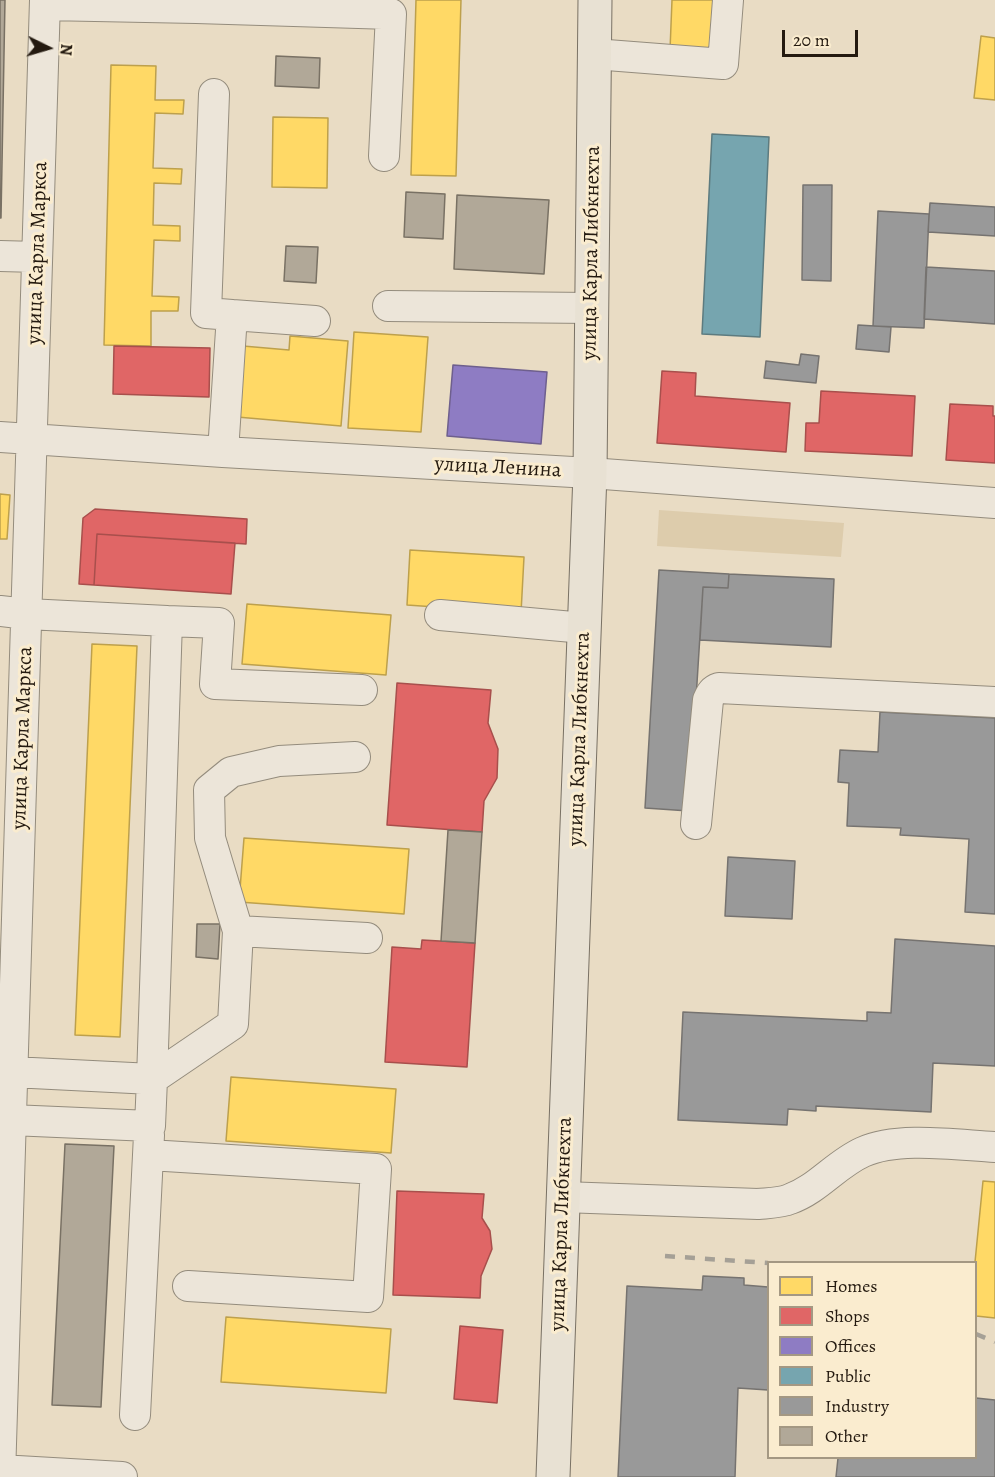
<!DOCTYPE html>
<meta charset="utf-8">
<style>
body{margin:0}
#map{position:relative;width:995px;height:1477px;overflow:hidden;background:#e9dcc4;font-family:Alegreya,serif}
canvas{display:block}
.legend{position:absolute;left:767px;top:1261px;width:210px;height:198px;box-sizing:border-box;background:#faeccf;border:2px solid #a49883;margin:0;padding:8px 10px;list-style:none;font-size:18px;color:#241a10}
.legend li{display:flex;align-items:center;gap:12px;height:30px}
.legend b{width:30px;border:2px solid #a49883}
.north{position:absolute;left:18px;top:18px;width:60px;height:60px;-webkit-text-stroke:4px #faeccf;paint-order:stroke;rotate:95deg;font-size:16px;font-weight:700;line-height:24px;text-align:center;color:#241a10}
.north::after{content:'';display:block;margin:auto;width:21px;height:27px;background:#241a10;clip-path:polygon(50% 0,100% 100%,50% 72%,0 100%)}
.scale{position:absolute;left:782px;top:30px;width:76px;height:27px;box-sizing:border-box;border:3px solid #241a10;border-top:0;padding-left:8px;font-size:18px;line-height:21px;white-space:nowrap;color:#241a10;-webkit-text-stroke:4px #faeccf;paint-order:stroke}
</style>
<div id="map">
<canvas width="995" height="1477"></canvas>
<ul class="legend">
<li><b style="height:16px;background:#ffd966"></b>Homes</li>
<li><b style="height:16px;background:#e06666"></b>Shops</li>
<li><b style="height:16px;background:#8e7cc3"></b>Offices</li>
<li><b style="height:16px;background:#76a5af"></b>Public</li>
<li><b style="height:16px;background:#999"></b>Industry</li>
<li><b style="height:16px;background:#b1a898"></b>Other</li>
</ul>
<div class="north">N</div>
<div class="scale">20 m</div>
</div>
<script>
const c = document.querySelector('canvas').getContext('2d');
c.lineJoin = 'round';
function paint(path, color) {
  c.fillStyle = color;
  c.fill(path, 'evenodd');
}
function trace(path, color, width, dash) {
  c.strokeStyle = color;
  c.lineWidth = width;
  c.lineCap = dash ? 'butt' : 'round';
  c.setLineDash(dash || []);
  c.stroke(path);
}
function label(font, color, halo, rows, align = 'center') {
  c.font = font + ' Alegreya,serif';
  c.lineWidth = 6;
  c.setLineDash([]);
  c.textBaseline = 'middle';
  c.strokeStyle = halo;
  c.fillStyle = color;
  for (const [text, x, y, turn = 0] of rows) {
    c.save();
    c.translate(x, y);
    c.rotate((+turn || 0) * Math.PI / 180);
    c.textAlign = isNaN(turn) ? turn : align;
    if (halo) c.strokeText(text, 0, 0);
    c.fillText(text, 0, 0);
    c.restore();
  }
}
const green = new Path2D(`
 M 659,510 L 844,523 L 841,557 L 657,546 Z`);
const homes = new Path2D(`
 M 416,0 L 461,0 L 456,176 L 411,175 Z
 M 672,0 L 721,0 L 719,52 L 670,50 Z
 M 981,36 L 995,38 L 995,100 L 974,98 Z
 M 111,65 L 156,66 L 155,100 L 184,100 L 183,114 L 155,113 L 153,168 L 182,169 L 181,184 L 154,183 L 153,225 L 180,226 L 180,241 L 154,240 L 152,296 L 179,297 L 178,311 L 151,311 L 151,346 L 104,345 Z
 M 273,117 L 328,118 L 327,188 L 272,187 Z
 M 354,332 L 428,337 L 421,432 L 348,428 Z
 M 290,336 L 348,341 L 341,426 L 237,417 L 243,346 L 289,350 Z
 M 0,494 L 10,495 L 7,539 L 0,539 Z
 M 410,550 L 524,557 L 521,613 L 407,605 Z
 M 247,604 L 391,615 L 386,675 L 242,664 Z
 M 92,644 L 137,646 L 120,1037 L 75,1035 Z
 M 244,838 L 409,849 L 404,914 L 239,902 Z
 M 231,1077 L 396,1089 L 391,1153 L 226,1141 Z
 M 983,1181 L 995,1182 L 995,1318 L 976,1316 L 975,1262 Z
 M 226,1317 L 391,1329 L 386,1393 L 221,1382 Z`);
const shops = new Path2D(`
 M 114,346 L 210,348 L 209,397 L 113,394 Z
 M 662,371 L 696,373 L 695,396 L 790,403 L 786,452 L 657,443 Z
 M 821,391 L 915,396 L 912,456 L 805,451 L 806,423 L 819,423 Z
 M 950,404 L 993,406 L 993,416 L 995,416 L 995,463 L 946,460 Z
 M 95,509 L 247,519 L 246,544 L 97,534 L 94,585 L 79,584 L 83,518 Z
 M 97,534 L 235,543 L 231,594 L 94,585 Z
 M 397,683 L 491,690 L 488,723 L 498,749 L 497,778 L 484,801 L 482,832 L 387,825 Z
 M 422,940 L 475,943 L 467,1067 L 385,1062 L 392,947 L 421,949 Z
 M 397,1191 L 484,1194 L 482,1218 L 490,1231 L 492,1249 L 481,1276 L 480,1298 L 393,1295 Z
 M 460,1326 L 503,1330 L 497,1403 L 454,1399 Z`);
const offices = new Path2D(`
 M 453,365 L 547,372 L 541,444 L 447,436 Z`);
const public = new Path2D(`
 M 712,134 L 769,137 L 760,337 L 702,334 Z`);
const industry = new Path2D(`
 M 803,185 L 832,185 L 831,281 L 802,280 Z
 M 930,203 L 995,207 L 995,236 L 928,232 Z
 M 878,211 L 929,214 L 924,328 L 873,326 Z
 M 926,267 L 995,271 L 995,324 L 924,319 Z
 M 858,325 L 891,327 L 889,352 L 856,349 Z
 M 801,354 L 819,356 L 816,383 L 764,378 L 766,361 L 799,365 Z
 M 659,570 L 729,574 L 728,588 L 703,587 L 689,811 L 645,808 Z
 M 729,574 L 834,579 L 831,647 L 700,640 L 703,587 L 728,588 Z
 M 880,712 L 995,718 L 995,914 L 965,912 L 969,839 L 900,835 L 901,828 L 847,826 L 849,783 L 838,782 L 840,750 L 878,752 Z
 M 728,857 L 795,861 L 792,919 L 725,916 Z
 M 895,939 L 995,946 L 995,1066 L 933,1063 L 931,1112 L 816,1106 L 816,1111 L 788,1109 L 787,1125 L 678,1120 L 683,1012 L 867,1021 L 867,1012 L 891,1013 Z
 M 703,1276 L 744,1278 L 744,1285 L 768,1287 L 768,1390 L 738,1388 L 735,1477 L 618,1477 L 627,1286 L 702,1290 Z
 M 976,1398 L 995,1400 L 995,1477 L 836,1477 L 838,1458 L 976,1458 Z`);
const building = new Path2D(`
 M 0,0 L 5,0 L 1,218 L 0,218 Z
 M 276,56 L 320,58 L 319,88 L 275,86 Z
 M 406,192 L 445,194 L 443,239 L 404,237 Z
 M 457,195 L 549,200 L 544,274 L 454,269 Z
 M 286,246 L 318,247 L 316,283 L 284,281 Z
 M 448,830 L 482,832 L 475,943 L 441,941 Z
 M 197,924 L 220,924 L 218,959 L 196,957 Z
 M 65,1144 L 114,1146 L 101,1407 L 52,1405 Z`);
const minor = new Path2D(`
 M 45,5 L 196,8 L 391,14 L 384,156
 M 594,54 L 723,64 L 728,0
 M 214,94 L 206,313 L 232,315 L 223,452
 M 0,256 L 37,257
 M 388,306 L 591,308
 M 232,315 L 315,321
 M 0,437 L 223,452 L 590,473 L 995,503
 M 0,611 L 27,614 L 167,621 L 152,1079
 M 440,615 L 584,628
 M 167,621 L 219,623 L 215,684 L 362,690
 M 696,824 L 708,700 C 711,693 713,690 719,688 L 995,702
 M 238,931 L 210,838 L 209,790 L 231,772 L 279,761 L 355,757
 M 152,1079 L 233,1024 L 238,931 L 367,938
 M 11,1120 L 150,1126 L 152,1079 L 12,1072
 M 149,1155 L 376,1169 L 368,1297 L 188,1286
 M 563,1197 L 758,1204 C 768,1203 781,1203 790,1199 C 818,1189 836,1164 863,1152 C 898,1136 957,1145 995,1147
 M 135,1415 L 149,1135
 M 0,1470 L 122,1477
 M 0,1477 L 45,0`);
const major = new Path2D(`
 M 553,1477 L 590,473 L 595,0`);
const rail = new Path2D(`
 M 665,1256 L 768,1263
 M 976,1334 L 995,1342`);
const streetNames = [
 ["улица Карла Маркса",38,253,-88],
 ["улица Карла Либкнехта",592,253,-89],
 ["улица Ленина",498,468,3],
 ["улица Карла Маркса",23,738,-88],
 ["улица Карла Либкнехта",580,739,-88],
 ["улица Карла Либкнехта",562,1224,-88]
];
paint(green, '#ddccac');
paint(homes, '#ffd966');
trace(homes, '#bda04c', 1.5);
paint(shops, '#e06666');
trace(shops, '#a84f4c', 1.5);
paint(offices, '#8e7cc3');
trace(offices, '#6e5f8d', 1.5);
paint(public, '#76a5af');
trace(public, '#5d7b7f', 1.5);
paint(industry, '#999');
trace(industry, '#767370', 1.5);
paint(building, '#b1a898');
trace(building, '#797164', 1.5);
trace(minor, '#948c7d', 32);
trace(major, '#797164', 35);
trace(minor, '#ece5d9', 30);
trace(major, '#e8e1d3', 33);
trace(rail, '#a5a096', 4.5, [10, 10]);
label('21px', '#241a10', '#faeccf', streetNames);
</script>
